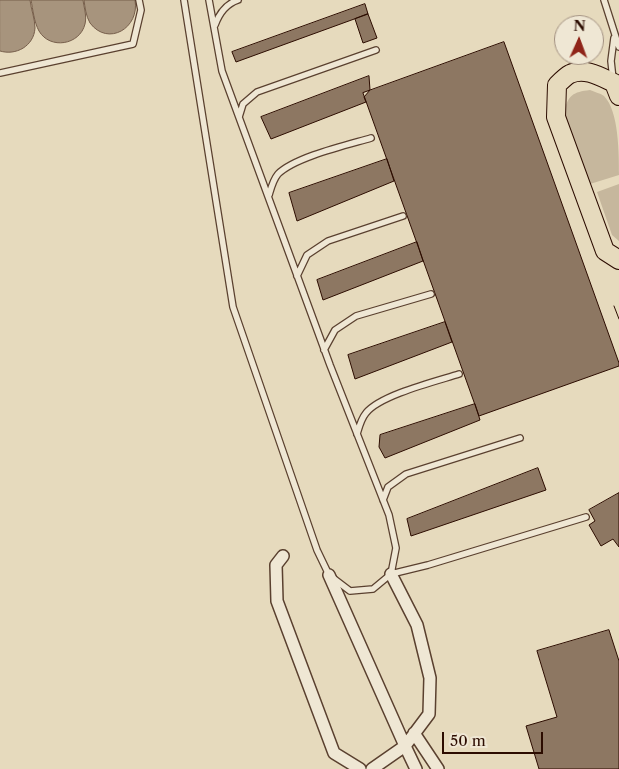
<!DOCTYPE html>
<style>
body{margin:0}
#map{position:relative;width:619px;height:769px;overflow:hidden;background:#e6dabd;font-family:"Libre Caslon Text",serif}
canvas{display:block}
.north{position:absolute;left:554px;top:15px;width:50px;height:50px;box-sizing:border-box;background:#efe7d4;border:1px solid #a18f7f;border-radius:50%;rotate:2deg;font-size:14px;font-weight:700;line-height:20px;text-align:center;color:#2c0c00}
.north::after{content:'';display:block;margin:auto;width:18px;height:22px;background:#8f2418;clip-path:polygon(50% 0,100% 100%,50% 72%,0 100%)}
.scale{position:absolute;left:442px;top:732px;width:101px;height:22px;box-sizing:border-box;border:2px solid #2c0c00;border-top:0;padding-left:6px;font-size:15px;line-height:18px;white-space:nowrap;color:#2c0c00;-webkit-text-stroke:4px #efe7d4;paint-order:stroke}
</style>
<div id="map">
<canvas width="619" height="769"></canvas>
<div class="north">N</div>
<div class="scale">50 m</div>
</div>
<script>
const c = document.querySelector('canvas').getContext('2d');
c.lineJoin = 'round';
function paint(path, color) {
  c.fillStyle = color;
  c.fill(path, 'evenodd');
}
function trace(path, color, width, dash) {
  c.strokeStyle = color;
  c.lineWidth = width;
  c.lineCap = dash ? 'butt' : 'round';
  c.setLineDash(dash || []);
  c.stroke(path);
}
const green = new Path2D(`
 M 590,90 C 594,92 600,93 604,96 C 619,111 619,154 619,175 L 590,184 L 564,113 C 568,95 573,92 590,90 Z
 M 619,184 L 619,241 L 612,235 L 597,192 Z`);
const water = new Path2D(`
 M 0,0 L 30,0 C 31,9 35,19 35,28 C 34,46 16,56 0,51 Z
 M 31,0 L 83,0 C 84,8 87,16 85,24 C 80,45 50,50 39,31 C 34,22 33,10 31,0 Z
 M 84,0 L 135,0 C 140,28 108,47 90,23 C 86,16 85,8 84,0 Z`);
const building = new Path2D(`
 M 365,4 L 368,14 L 236,62 L 232,52 Z
 M 368,14 L 377,38 L 363,43 L 355,19 Z
 M 504,42 L 619,363 L 619,366 L 479,416 L 363,93 Z
 M 369,76 L 370,90 L 364,97 L 366,102 L 271,139 L 261,117 Z
 M 387,159 L 394,181 L 297,221 L 289,193 Z
 M 417,242 L 423,261 L 323,300 L 317,280 Z
 M 445,322 L 452,342 L 355,379 L 348,355 Z
 M 475,404 L 480,420 L 385,458 L 379,447 L 380,435 Z
 M 538,468 L 546,490 L 411,536 L 407,519 Z
 M 619,493 L 619,547 L 613,539 L 601,546 L 589,525 L 595,521 L 589,510 Z
 M 609,630 L 619,661 L 619,769 L 539,769 L 526,726 L 557,717 L 537,651 Z`);
const lane = new Path2D(`
 M 184,0 L 233,307 L 317,550 L 329,575 L 350,591 L 373,589 L 391,574 L 396,548 L 389,515 L 330,365 L 222,71 L 209,0
 M 604,0 L 619,47
 M 215,25 C 219,14 226,4 238,0
 M 0,73 L 133,44 L 141,10 L 139,0
 M 613,79 L 611,61 L 614,38
 M 239,117 L 243,104 L 257,92 L 376,50
 M 269,195 C 271,188 273,180 278,174 C 295,157 347,145 371,138
 M 297,276 L 307,255 L 328,241 L 403,216
 M 324,350 L 335,330 L 356,316 L 431,294
 M 357,434 C 359,427 361,419 366,413 C 380,395 437,381 459,374
 M 383,500 L 388,487 L 406,474 L 520,438
 M 391,574 L 428,565 L 586,517`);
const street = new Path2D(`
 M 283,556 L 276,565 L 277,601 L 334,753 L 360,769
 M 391,574 L 417,625 L 430,678 L 429,714 L 405,746 L 416,769
 M 329,575 L 405,746 L 372,769
 M 414,733 L 438,769`);
const primary = new Path2D(`
 M 619,96 L 614,83 C 601,77 585,67 570,74 C 566,76 561,81 557,85 L 556,117 L 605,251 L 619,260`);
const tram = new Path2D(`
 M 614,306 L 619,319`);
paint(green, '#c6b79d');
paint(water, '#a7947d');
trace(water, '#765e4b', 1);
paint(building, '#8d7762');
trace(building, '#2c0c00', 1);
trace(lane, '#5a402f', 8);
trace(street, '#5a402f', 14);
trace(primary, '#2c0c00', 20);
trace(lane, '#efe7d4', 5.5);
trace(street, '#efe7d4', 11);
trace(primary, '#e6dabd', 18);
trace(tram, '#2c0c00', 1);
</script>
